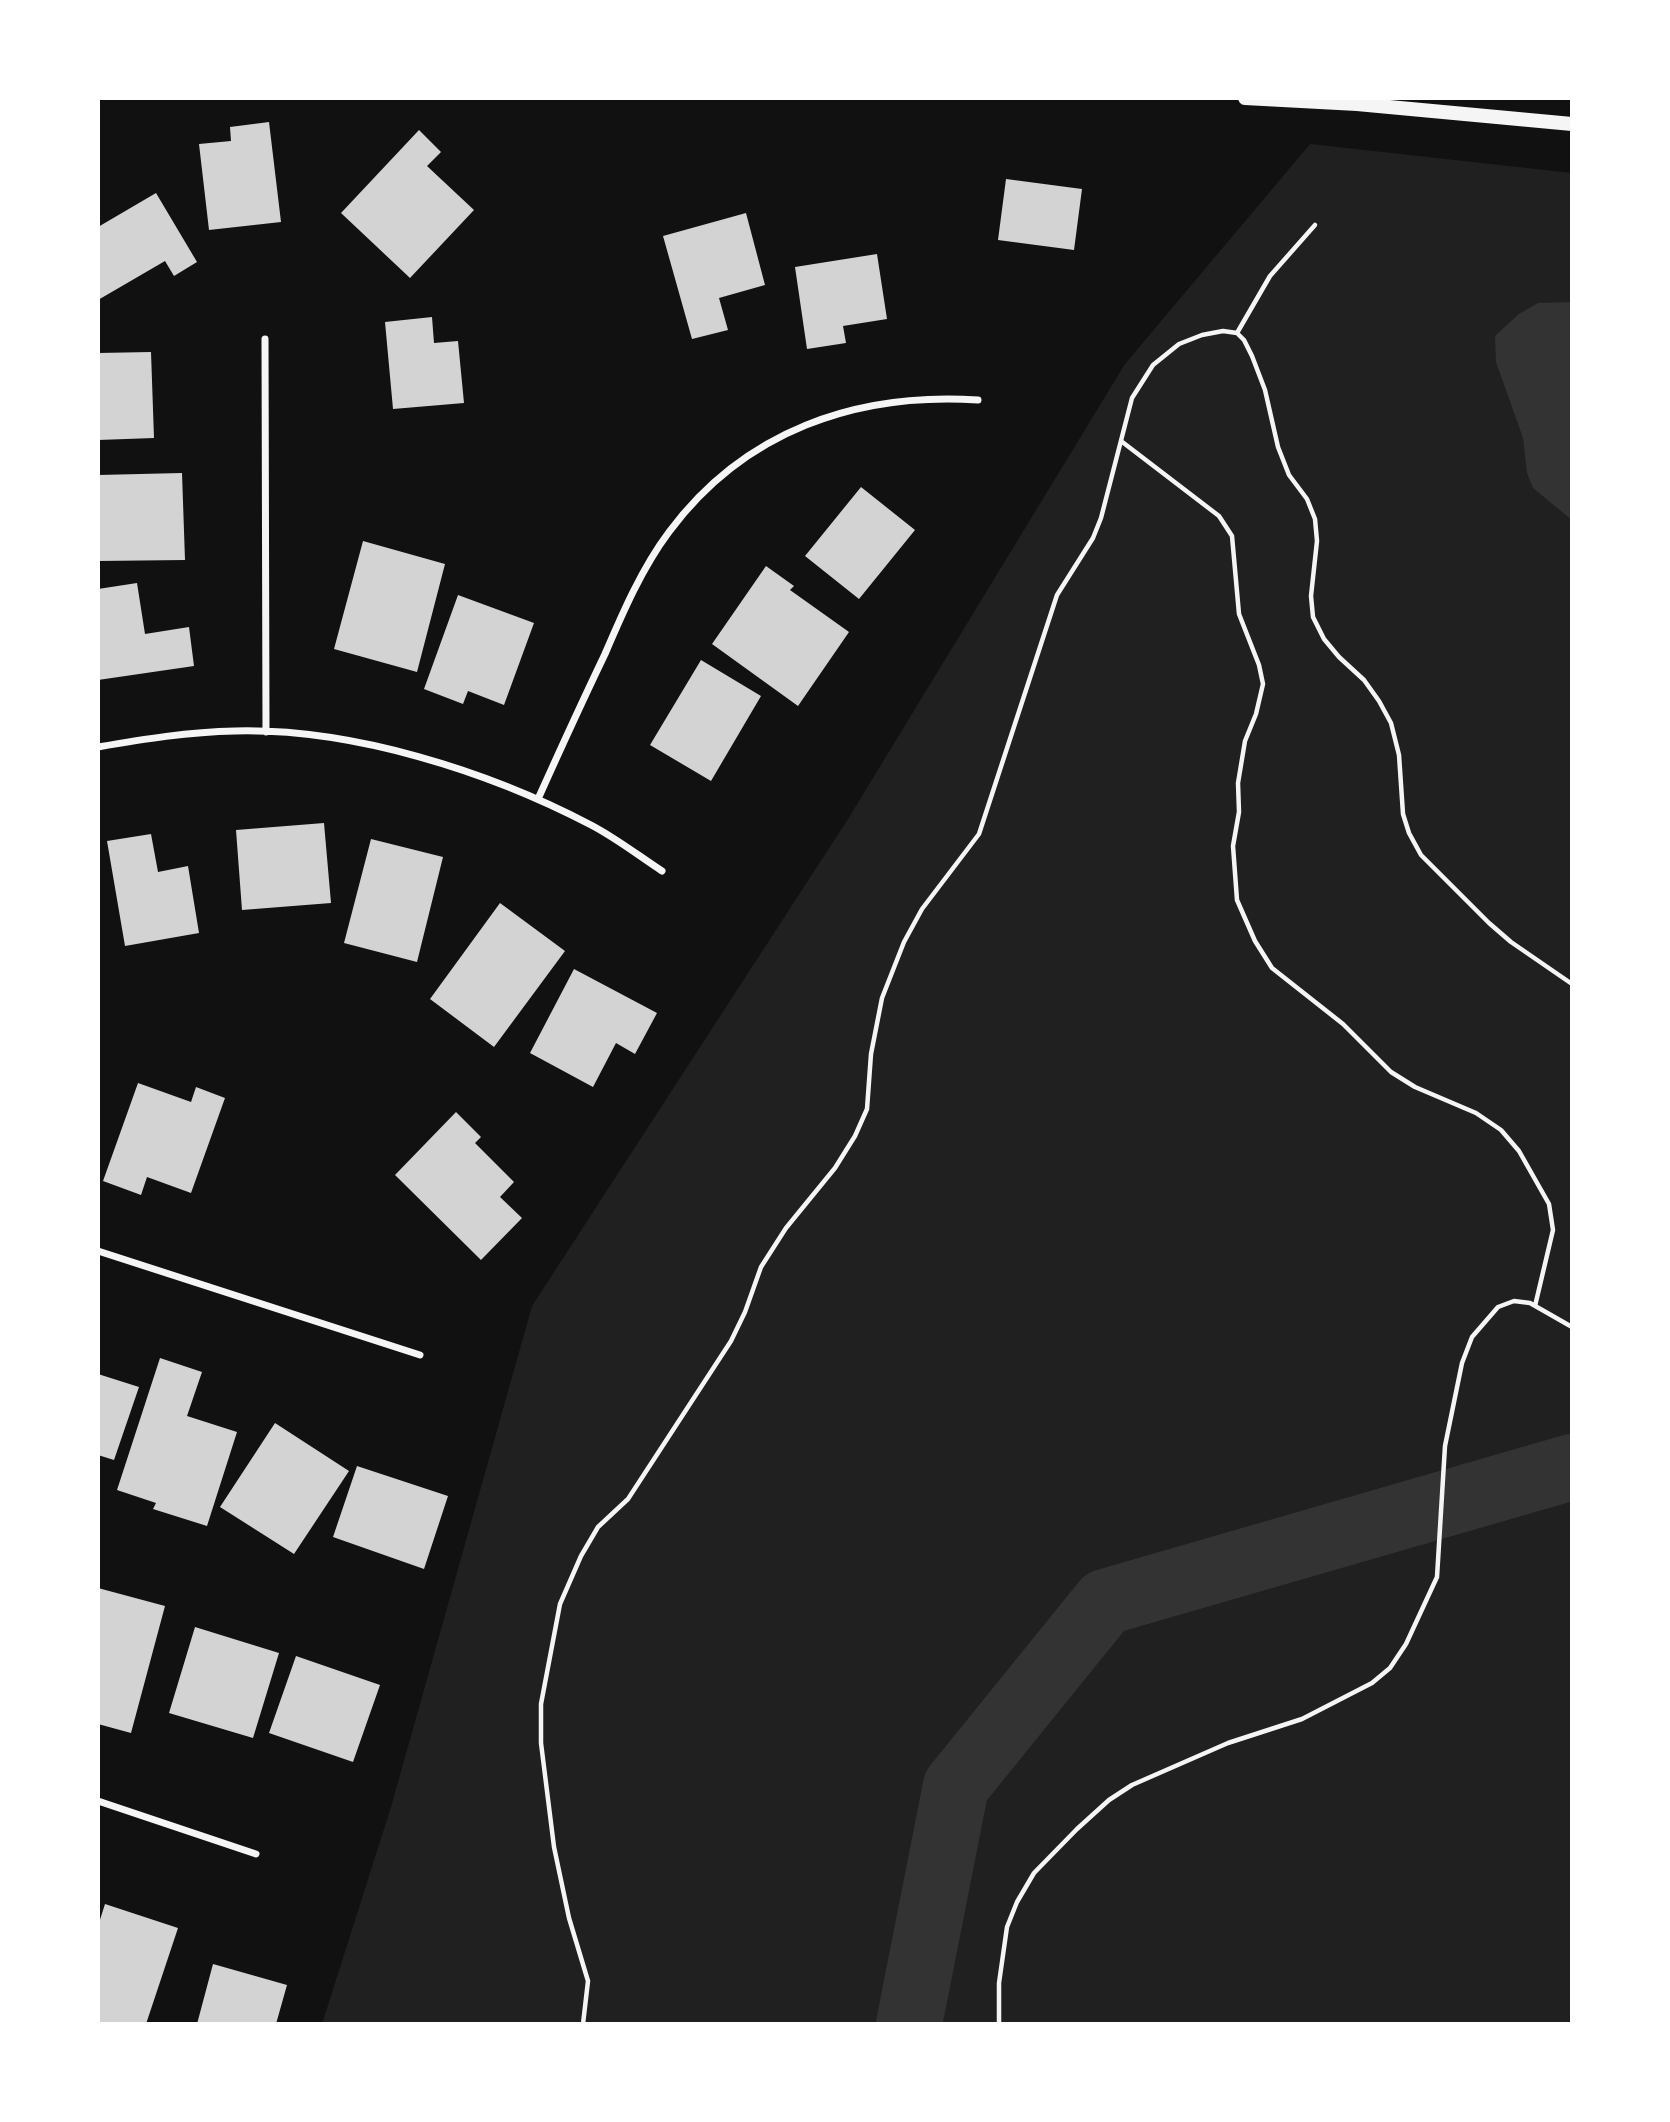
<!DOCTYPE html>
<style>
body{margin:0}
#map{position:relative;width:1670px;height:2122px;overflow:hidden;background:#111;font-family:Manrope,sans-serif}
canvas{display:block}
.frame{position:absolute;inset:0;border:100px solid #fff;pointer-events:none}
</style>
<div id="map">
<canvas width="1670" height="2122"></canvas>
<div class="frame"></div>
</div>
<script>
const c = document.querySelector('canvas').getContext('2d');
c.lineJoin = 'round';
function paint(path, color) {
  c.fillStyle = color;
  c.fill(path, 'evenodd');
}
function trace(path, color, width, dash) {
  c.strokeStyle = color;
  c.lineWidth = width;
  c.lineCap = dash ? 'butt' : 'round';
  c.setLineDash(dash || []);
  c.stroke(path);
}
const green = new Path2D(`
 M 1310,144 L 1572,173 L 1572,2024 L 322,2024 L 391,1807 L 532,1306 L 848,819 L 1125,364 Z`);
const water = new Path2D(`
 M 1572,302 L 1572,520 L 1533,488 L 1527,473 L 1523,438 L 1496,362 L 1495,336 L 1519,314 L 1538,303 Z`);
const river = new Path2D(`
 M 909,2024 L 956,1786 L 1105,1602 L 1572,1467`);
const building = new Path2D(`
 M 269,122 L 281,222 L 209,230 L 199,144 L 231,141 L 230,127 Z
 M 419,130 L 441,152 L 427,166 L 474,210 L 410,278 L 341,213 Z
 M 1006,179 L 1082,189 L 1074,250 L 998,240 Z
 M 156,193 L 197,262 L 174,276 L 165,261 L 98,300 L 98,227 Z
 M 746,213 L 765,285 L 719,298 L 728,330 L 692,339 L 663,236 Z
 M 877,254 L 887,319 L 843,326 L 846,343 L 807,349 L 795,267 Z
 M 432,317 L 434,343 L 458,341 L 464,403 L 393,409 L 385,322 Z
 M 151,352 L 154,438 L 98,440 L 98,353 Z
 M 182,473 L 185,560 L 98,561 L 98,475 Z
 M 861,487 L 915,530 L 859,599 L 805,556 Z
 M 363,541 L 445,564 L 417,672 L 334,649 Z
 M 766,566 L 794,586 L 790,590 L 849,632 L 798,706 L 712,644 Z
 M 137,583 L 145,634 L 189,627 L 194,666 L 98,680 L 98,589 Z
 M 458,595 L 534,623 L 504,705 L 468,691 L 463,704 L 424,689 Z
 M 701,660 L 761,696 L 711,781 L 650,745 Z
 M 324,823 L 331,903 L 242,910 L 236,830 Z
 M 151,834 L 158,872 L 188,866 L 199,933 L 125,946 L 107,841 Z
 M 371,839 L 443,857 L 417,962 L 344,943 Z
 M 500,903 L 565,951 L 494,1047 L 430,999 Z
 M 574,969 L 657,1013 L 635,1054 L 616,1043 L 593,1087 L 530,1053 Z
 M 138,1083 L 191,1102 L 196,1087 L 225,1098 L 191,1193 L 147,1177 L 141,1195 L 103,1181 Z
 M 456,1112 L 481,1137 L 475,1143 L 514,1182 L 500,1197 L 522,1218 L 481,1260 L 395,1175 Z
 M 160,1358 L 202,1372 L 187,1416 L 237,1432 L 207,1526 L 153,1509 L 156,1503 L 117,1490 Z
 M 98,1374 L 139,1387 L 114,1460 L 98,1455 Z
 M 275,1423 L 349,1471 L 294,1554 L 220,1507 Z
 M 357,1466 L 448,1496 L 424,1569 L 333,1537 Z
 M 98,1588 L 165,1606 L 131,1733 L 98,1724 Z
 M 195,1627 L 279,1653 L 253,1738 L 169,1713 Z
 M 296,1656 L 380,1685 L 353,1762 L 269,1733 Z
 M 105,1904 L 178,1928 L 146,2024 L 98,2024 L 98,1926 Z
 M 213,1964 L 287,1985 L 276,2024 L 197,2024 Z`);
const path = new Path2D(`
 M 1237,333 L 1270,276 L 1315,225
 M 1121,441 L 1219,516 L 1232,536 L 1239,614 L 1259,665 L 1263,684 L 1256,714 L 1245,741 L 1238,783 L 1239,812 L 1233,846 L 1237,900 L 1255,941 L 1272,968 L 1343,1024 L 1391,1072 L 1415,1087 L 1476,1113 L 1501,1130 L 1519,1151 L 1549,1204 L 1553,1230 L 1535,1306
 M 583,2024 L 588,1981 L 569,1918 L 554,1847 L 541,1743 L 541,1704 L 560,1604 L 581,1556 L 598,1527 L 628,1499 L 731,1341 L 745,1312 L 761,1267 L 786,1228 L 835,1168 L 855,1136 L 867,1109 L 871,1054 L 882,998 L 904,942 L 922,909 L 979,834 L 1057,595 L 1093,538 L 1101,518 L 1132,398 L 1153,365 L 1179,344 L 1202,335 L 1223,331 L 1237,333 L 1244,340 L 1252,356 L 1265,390 L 1278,447 L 1289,475 L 1307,499 L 1315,519 L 1317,541 L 1311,596 L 1313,617 L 1324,639 L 1339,657 L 1364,680 L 1379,701 L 1391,723 L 1399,755 L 1403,814 L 1409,833 L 1421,855 L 1489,923 L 1511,942 L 1572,984
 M 999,2024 L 999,1983 L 1007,1927 L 1017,1902 L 1034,1873 L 1077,1829 L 1109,1800 L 1132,1785 L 1228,1743 L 1302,1719 L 1372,1683 L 1390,1668 L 1406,1644 L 1437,1577 L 1445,1446 L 1462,1363 L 1472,1337 L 1498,1307 L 1514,1301 L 1530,1303 L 1572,1327`);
const minor = new Path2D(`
 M 265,339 L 266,732
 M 98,747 C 144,739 188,732 235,731 C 352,728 488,771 591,825 C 616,838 639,856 662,871
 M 538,799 C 560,750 582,702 605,654 C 623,612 642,568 669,532 C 744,431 856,392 978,400
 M 98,1251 L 420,1355
 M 98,1801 L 256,1854`);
const secondary = new Path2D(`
 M 1245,98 L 1357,104 L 1572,124`);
paint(green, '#202020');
paint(water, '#333');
trace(river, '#333', 66);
paint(building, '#d3d3d3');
trace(path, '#f5f5f5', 4.5);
trace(minor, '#f5f5f5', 7);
trace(secondary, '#f5f5f5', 14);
</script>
